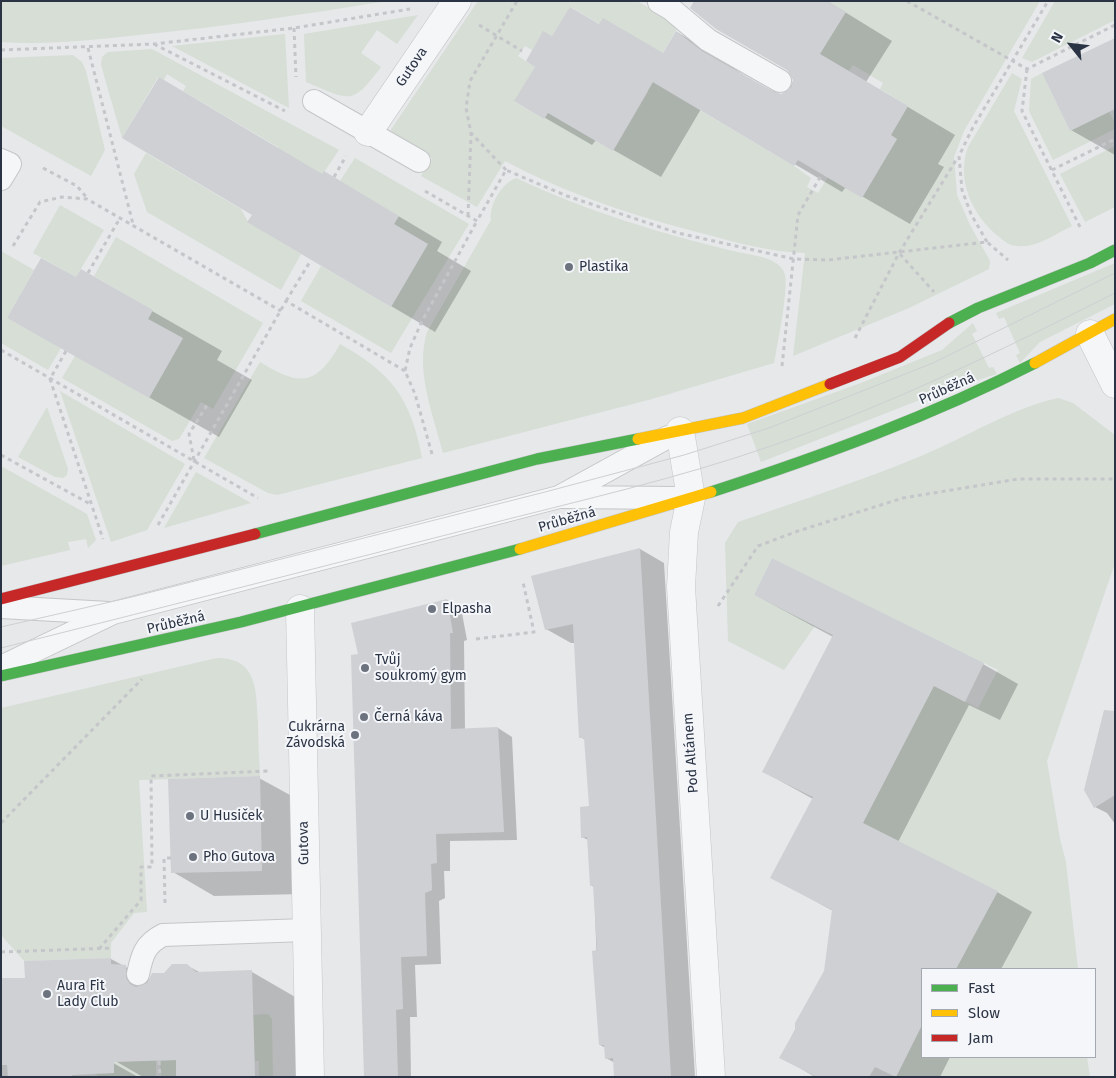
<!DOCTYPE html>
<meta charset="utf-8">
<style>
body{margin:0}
#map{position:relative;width:1116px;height:1078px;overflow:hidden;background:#e6e8ea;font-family:"Fira Sans",sans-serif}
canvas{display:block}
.frame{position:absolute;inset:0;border:2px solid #2b3445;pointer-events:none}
.legend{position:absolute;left:921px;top:968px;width:175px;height:90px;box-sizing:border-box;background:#f4f6f9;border:1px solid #a4a8b1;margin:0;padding:6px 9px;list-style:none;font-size:15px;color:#2b3445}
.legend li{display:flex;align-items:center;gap:10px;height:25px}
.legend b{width:25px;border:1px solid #a4a8b1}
.north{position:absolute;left:1046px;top:20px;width:50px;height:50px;-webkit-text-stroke:4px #f4f6f9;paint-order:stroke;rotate:299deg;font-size:14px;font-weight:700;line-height:20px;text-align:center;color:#2b3445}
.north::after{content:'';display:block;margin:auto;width:18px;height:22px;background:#2b3445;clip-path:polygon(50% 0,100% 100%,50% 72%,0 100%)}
</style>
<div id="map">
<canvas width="1116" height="1078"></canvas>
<div class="frame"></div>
<ul class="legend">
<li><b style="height:6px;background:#4caf50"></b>Fast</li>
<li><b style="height:6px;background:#ffc107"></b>Slow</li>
<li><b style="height:6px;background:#c62828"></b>Jam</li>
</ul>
<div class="north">N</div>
</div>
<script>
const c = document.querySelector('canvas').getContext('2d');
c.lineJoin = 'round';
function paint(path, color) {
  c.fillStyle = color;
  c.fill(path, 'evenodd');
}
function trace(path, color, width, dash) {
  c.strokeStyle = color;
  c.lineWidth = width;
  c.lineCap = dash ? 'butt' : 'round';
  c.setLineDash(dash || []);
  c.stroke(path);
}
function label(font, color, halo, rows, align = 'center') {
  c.font = font + ' "Fira Sans",sans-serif';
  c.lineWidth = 4;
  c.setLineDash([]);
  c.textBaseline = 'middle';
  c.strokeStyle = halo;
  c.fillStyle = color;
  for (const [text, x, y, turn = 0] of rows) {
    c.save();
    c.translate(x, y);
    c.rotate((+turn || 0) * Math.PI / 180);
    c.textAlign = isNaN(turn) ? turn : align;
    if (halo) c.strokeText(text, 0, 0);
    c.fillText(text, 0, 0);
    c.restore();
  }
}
const green = new Path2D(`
 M 1,1 L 388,1 C 305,14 222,27 138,35 C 93,40 47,45 1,42 Z
 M 478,1 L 637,1 L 679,25 L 659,59 L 571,7 L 552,36 L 543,32 L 532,50 L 525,46 L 518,56 L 535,67 L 515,102 L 544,119 L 548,113 L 613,151 L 648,92 L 642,88 L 647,79 L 794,166 L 811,178 L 807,187 L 818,193 L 828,177 L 862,198 L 897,139 L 891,135 L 908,106 L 880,89 L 883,83 L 853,65 L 849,71 L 820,54 L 827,1 L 1040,1 L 964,131 L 954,157 L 957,195 L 970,225 L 990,261 L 989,269 L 909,308 L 793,356 L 805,253 C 771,252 737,243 705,234 C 637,217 567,194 505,161 L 477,207 L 421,176 L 432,158 L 390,131 Z
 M 1055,1 L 1115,1 L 1115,20 L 1032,62 L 1022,58 Z
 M 418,15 L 397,44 L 377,30 L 361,53 L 381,67 C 351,107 350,100 306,82 L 304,34 Z
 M 285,34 L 289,108 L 172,46 Z
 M 152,49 L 339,150 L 318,181 L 284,161 L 278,147 L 183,91 L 186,86 L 167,74 L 164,80 L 158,77 L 122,138 L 101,65 L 102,57 L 108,52 Z
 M 73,55 L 82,62 L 86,71 L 105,150 L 91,176 L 1,126 L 1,58 Z
 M 1012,73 L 1022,79 L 1014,111 L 1072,226 C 1055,234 1037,248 1018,246 C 1010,246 1004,241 998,236 C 972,215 956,179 968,147 Z
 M 1042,73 L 1070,131 L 1109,112 L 1115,123 L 1115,129 L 1053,160 L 1029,111 L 1031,79 Z
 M 1115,146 L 1115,207 L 1085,222 L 1060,174 Z
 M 146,153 L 241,209 L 248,222 L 301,254 L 281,290 L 147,212 L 134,174 Z
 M 355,158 L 469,224 L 391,353 L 301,301 L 321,266 L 391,307 L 428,244 L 394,224 L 399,216 L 340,181 Z
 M 516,178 C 586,211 662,234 737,252 C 751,255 777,257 784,272 C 790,284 777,346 774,363 L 652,399 L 443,453 C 433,414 415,371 427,332 L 491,220 C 489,205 501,184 516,178 Z
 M 60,205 L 104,230 L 76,277 L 33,253 Z
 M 116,237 L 263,323 L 213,409 L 201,402 L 179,439 L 172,441 L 62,378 L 75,356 L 149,398 L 183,339 L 148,319 L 153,310 L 94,276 Z
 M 1,251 L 34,270 L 7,318 L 61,348 L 48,370 L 1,343 Z
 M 1115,263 L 1115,304 L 1040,342 L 1020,363 L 1016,355 L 1020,353 L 1004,317 L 999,319 L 996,313 Z
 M 973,323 L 977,331 L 972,334 L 989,368 L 993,367 L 997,374 L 940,392 L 761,462 L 747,424 L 861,383 L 942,350 Z
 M 340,344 C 392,373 411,399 422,458 L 277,495 L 268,493 L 204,458 L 260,362 C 299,386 316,387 340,344 Z
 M 60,391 L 185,464 L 147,530 L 111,542 Z
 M 1058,398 L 1073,403 L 1115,435 L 1115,563 L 1047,761 L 1060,839 L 1066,862 L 1078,969 L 956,969 L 998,891 L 841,812 L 900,669 L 978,708 L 998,670 L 772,558 L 754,595 L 815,626 L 784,670 L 728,641 L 725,543 L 738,522 C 799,501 861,481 921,456 C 967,437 1010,409 1058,398 Z
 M 47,407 L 68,469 L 67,475 L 63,478 L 55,477 L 18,457 Z
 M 1,466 L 87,514 L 96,540 L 88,548 L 86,539 L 68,542 L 70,550 L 1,566 Z
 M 196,472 L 251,503 L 164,528 Z
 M 217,658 C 258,658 256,691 258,722 C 258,740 259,758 260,776 L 139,780 L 147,912 L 134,913 L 111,943 L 111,958 L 24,961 L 1,935 L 1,708 Z
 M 268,1014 L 272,1019 L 273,1077 L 259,1077 L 259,1061 L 255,1061 L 253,1015 Z
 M 922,1025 L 922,1057 L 1087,1057 L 1090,1077 L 896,1077 Z
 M 156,1060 L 156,1077 L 100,1077 L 95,1074 L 114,1073 L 114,1062 Z
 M 176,1060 L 176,1077 L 161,1077 L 160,1061 Z`);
const shadow = new Path2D(`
 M 827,1 L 892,41 L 866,82 L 955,135 L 938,164 L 944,167 L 910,224 L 846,187 L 842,192 L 701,109 L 661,177 L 596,140 L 592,145 L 516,101 L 553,38 L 600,25 L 663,54 L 677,32 L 724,60 L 748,79 L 781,95 L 788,93 Z
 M 1115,40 L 1115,155 L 1071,130 Z
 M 323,175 L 368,198 L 442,242 L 437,251 L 471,271 L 435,332 L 249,222 Z
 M 82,271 L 222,351 L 217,360 L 252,380 L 219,437 L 78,357 Z
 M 640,549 L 664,563 L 695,1077 L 616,1077 L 615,1063 L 606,1058 L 606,1048 L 600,1045 L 594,887 L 591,885 L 588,840 L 582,837 L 590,807 L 586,740 L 580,737 L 575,643 L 571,643 L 546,629 Z
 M 755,595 L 983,664 L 1018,684 L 1000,720 L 969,705 L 898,842 L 997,892 L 1032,912 L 1001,969 L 922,969 L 922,1057 L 950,1057 L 940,1077 L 815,1077 L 781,1057 L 825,971 L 833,911 L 771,877 L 813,799 L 764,772 L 833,637 Z
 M 447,600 L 461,608 L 467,640 L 464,641 L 465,730 L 498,728 L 512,737 L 517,840 L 450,841 L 450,871 L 444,871 L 445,898 L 439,901 L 441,964 L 415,965 L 417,1017 L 410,1017 L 411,1077 L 365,1077 L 360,655 Z
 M 1115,760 L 1115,824 L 1107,813 L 1095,807 Z
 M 259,778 L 301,801 L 303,894 L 214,896 L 173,872 Z
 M 111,959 L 150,980 L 186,965 L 201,973 L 252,972 L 316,1009 L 318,1077 L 143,1077 L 110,1058 L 108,1060 L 138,1077 L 1,1077 L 1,980 L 26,979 Z`);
const building = new Path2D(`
 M 694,1 L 827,1 L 846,12 L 820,54 L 908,106 L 891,135 L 897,139 L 862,198 L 798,160 L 794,166 L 653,82 L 613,151 L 548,113 L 544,119 L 514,101 L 535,67 L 526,61 L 543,31 L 552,36 L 570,7 L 599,24 L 603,18 L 663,53 L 676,31 L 702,51 L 774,92 L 781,94 L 791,88 L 793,80 L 787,70 L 716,29 L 690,8 Z
 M 1115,38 L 1115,109 L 1070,131 L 1042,73 Z
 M 159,77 L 322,174 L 324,171 L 399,216 L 394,224 L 428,244 L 391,307 L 247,222 L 252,215 L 122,138 Z
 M 41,258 L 76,277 L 81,269 L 153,310 L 148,319 L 183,338 L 149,398 L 7,318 Z
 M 640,548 L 651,733 L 671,1077 L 614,1077 L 613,1058 L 605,1059 L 604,1045 L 599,1045 L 592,951 L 597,950 L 593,885 L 590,886 L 587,837 L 581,838 L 580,807 L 589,806 L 584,738 L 579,738 L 573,624 L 545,630 L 531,576 Z
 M 772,558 L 984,663 L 965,702 L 934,686 L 863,823 L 998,891 L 956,969 L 922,969 L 922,1025 L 896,1077 L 875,1067 L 869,1077 L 817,1077 L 779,1058 L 795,1030 L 795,1023 L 824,971 L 832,910 L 770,878 L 813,797 L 762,772 L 833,635 L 754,595 Z
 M 447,599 L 453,633 L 450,633 L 451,729 L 498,727 L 504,832 L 436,834 L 437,863 L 431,864 L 432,890 L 425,893 L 427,956 L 401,957 L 403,1009 L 396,1010 L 398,1077 L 364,1077 L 351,655 L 358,654 L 351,623 Z
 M 1104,710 L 1115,711 L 1115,795 L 1094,808 L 1084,790 Z
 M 260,776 L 262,871 L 171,873 L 168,779 Z
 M 111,958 L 111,964 L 126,965 L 126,978 L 130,984 L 136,987 L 147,983 L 152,973 L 164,973 L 172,964 L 187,964 L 196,972 L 252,970 L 255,1077 L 176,1077 L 176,1060 L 114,1062 L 114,1073 L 72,1075 L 72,1077 L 8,1077 L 7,1065 L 1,1065 L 1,978 L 25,978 L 24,961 Z`);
const path = new Path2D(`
 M 907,1 L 1027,69 L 1115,25
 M 479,25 L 522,51
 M 294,28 L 296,77
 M 154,44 L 285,111
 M 88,48 L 133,224
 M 1,50 L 154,44 L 294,28 L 410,9
 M 1027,69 L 1022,111 L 1081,229
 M 43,168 L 77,186 L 87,198
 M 506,170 L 471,133 L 466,108 L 470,81 L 517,1
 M 1052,170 L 1115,139
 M 334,177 L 346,156
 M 425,191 L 477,221 L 506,170 L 567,196 L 678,233 L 794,259 L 828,260 L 987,242 L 1008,260
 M 468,216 L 471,134
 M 987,242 L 971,214 L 962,190 L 959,156 L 972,129 L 1048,1
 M 13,246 L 40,202 L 62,197 L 87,199 L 281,311
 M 900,254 L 934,292
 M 88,273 L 120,218
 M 286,301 L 311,260
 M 855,338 L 899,253 L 958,157
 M 1,350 L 258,498
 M 66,351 L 50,379 L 103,539
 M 782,366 L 798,215 L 822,174
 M 432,454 L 415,394 L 405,371 L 410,348 L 422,321 L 477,221
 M 1,455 L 92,505
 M 194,460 L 189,434 L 207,405
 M 158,525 L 286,301 L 405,371
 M 718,606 L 758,546 L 798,531 L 903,498 L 1018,479 L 1115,479
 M 476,639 L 534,632 L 523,582
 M 1,823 L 142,679
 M 165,903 L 164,858 L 171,858
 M 99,949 L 141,900 L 141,867 L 152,867 L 151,776 L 270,771
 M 1,952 L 113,948
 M 159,1061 L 160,1077`);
const lane = new Path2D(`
 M 659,2 L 671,9 L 708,40 L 780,81
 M 314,101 L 419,161
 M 1,160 L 10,164 L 1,179
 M 562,497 L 678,498
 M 1,607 L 109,613
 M 1,667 L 113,613 L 559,497 L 668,437
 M 138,974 C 142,955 145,944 163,935 L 306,930`);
const street = new Path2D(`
 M 368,132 L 457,1
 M 1090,334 L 1115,384
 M 680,431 L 691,498 L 684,532 L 681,587 L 711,1077
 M 300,609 L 310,1077`);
const fast = new Path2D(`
 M 949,323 L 978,308 L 1090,263 L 1115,250
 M 711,492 C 822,456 931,416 1035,363
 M 255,534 L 537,459 L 638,439
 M 1,676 L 241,622 L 520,549`);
const slow = new Path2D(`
 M 1035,363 L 1115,319
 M 638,439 L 743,418 L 830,384
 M 520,549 L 711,492`);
const jam = new Path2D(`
 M 830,384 L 900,357 L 949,323
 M 1,599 L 255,534`);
const tram = new Path2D(`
 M 1,627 L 132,597 L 545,492 L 684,455 L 769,428 L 933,363 L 1115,273
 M 1,648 C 161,608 321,567 481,526 C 578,501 676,479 771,446 C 890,405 1002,350 1115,293`);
const markers = [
 [569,267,5,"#6c737f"],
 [432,609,5,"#6c737f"],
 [365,668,5,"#6c737f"],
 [364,717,5,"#6c737f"],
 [355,735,5,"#6c737f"],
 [190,816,5,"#6c737f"],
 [193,857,5,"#6c737f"],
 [47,994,5,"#6c737f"]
];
const streetNames = [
 ["Gutova",412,67,-56],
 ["Průběžná",947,389,-24],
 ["Průběžná",567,520,-16],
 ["Průběžná",176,623,-13],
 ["Pod Altánem",691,753,-94],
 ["Gutova",304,843,-91]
];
const poiNames = [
 ["Plastika",579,267],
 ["Elpasha",442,609],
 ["Tvůj",375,660],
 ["soukromý gym",375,676],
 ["Černá káva",374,717],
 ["Cukrárna",345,727,"right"],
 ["Závodská",345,743,"right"],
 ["U Husiček",200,816],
 ["Pho Gutova",203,857],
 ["Aura Fit",57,986],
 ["Lady Club",57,1002]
];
paint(green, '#d6ded6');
paint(shadow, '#0003');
paint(building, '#ced0d3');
trace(lane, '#c4c6c8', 24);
trace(street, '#c4c6c8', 29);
trace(fast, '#c4c6c8', 12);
trace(slow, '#c4c6c8', 12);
trace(jam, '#c4c6c8', 12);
trace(path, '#c5c6ca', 3, [4, 4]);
trace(lane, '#f5f6f7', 22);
trace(street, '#f5f6f7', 28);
trace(fast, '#4caf50', 11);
trace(slow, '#ffc107', 11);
trace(jam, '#c62828', 11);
trace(tram, '#cecfd2', 1);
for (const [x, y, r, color] of markers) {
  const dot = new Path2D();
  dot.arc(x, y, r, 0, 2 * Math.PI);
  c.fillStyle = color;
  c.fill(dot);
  trace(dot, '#f4f6f9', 2);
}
label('14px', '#2b3445', '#f4f6f9', streetNames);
label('14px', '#2b3445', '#f4f6f9', poiNames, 'left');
</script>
